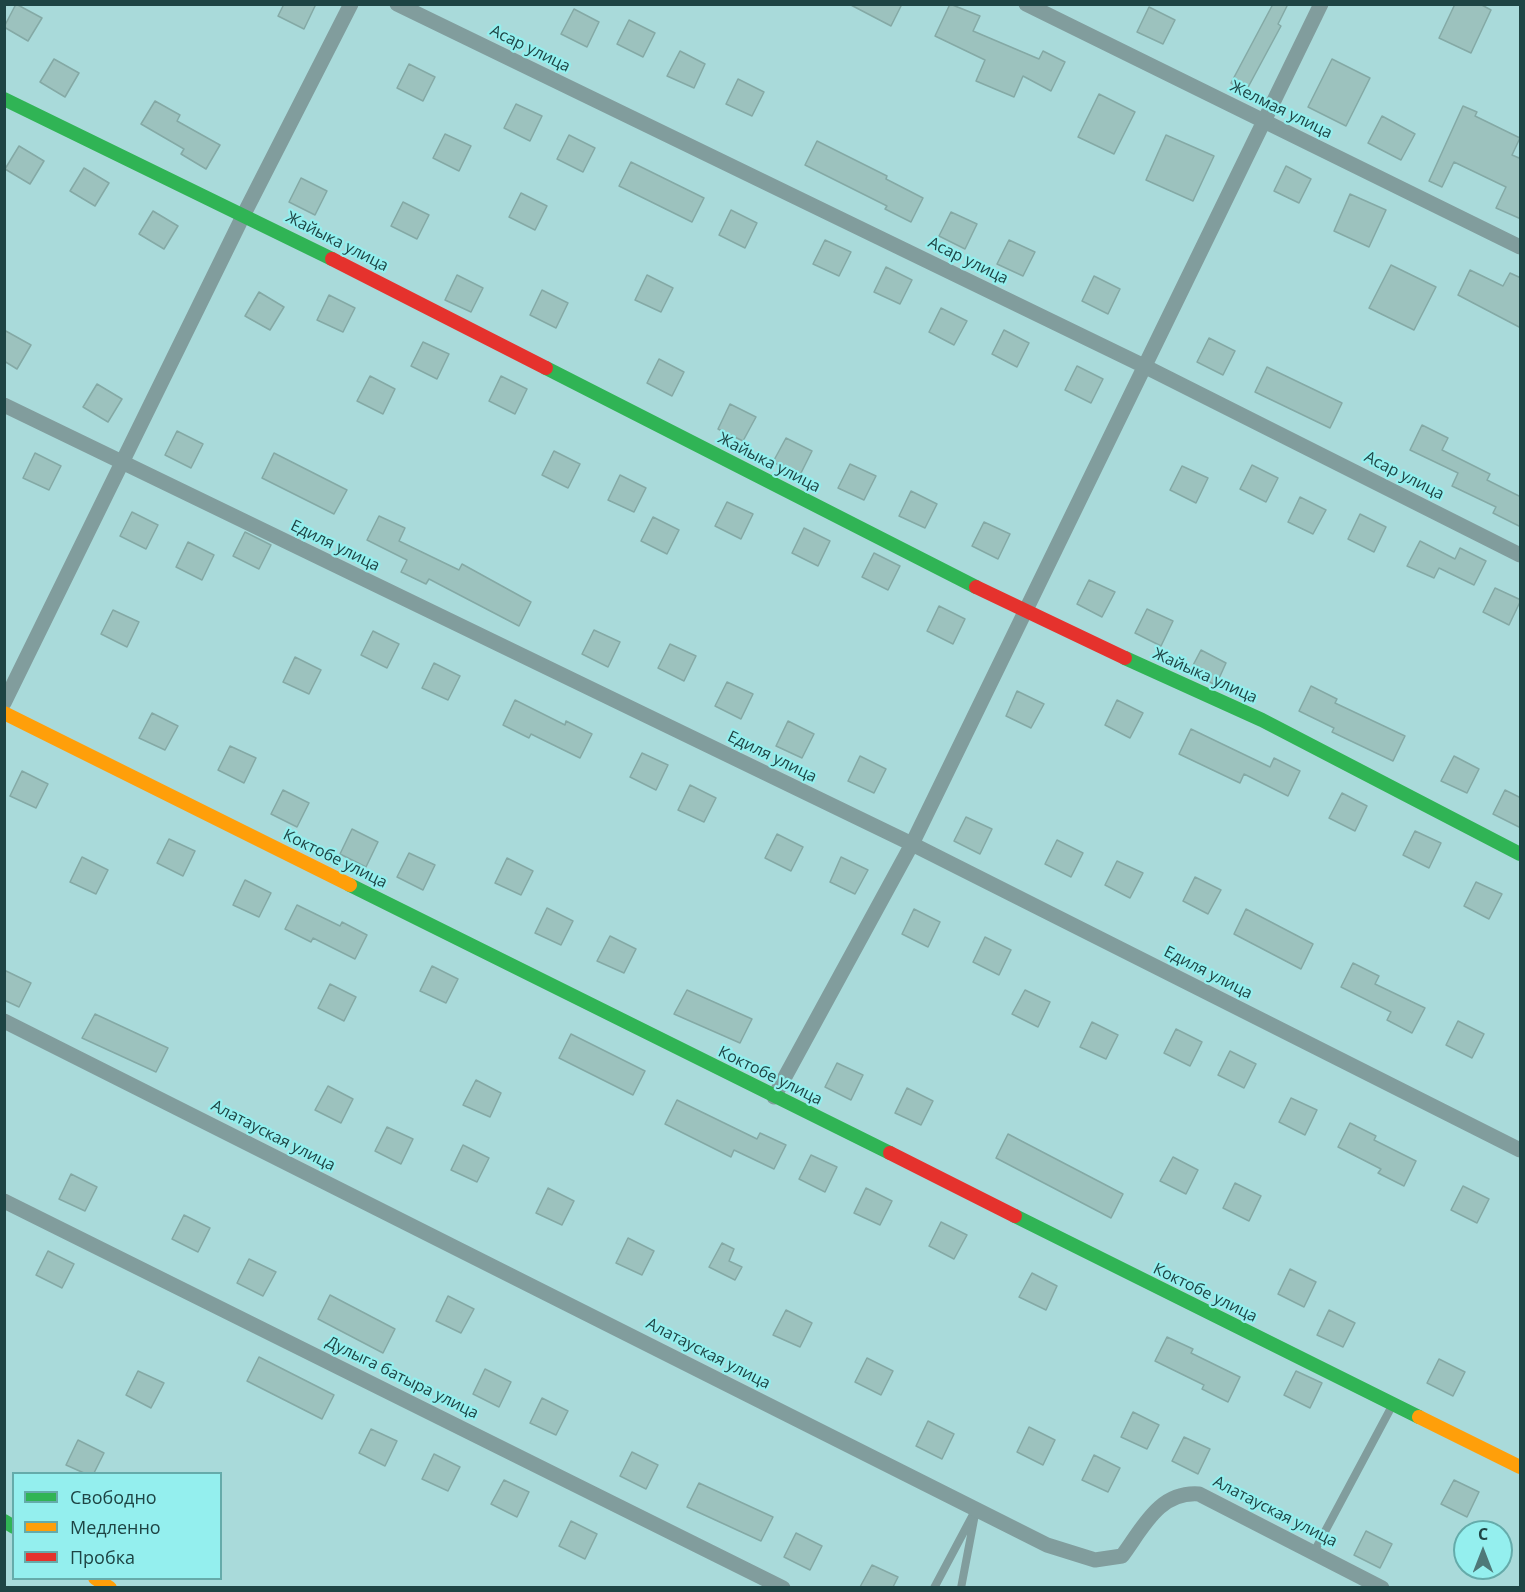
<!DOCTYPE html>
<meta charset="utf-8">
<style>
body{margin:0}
#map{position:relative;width:1525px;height:1592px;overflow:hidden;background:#a9dada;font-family:"Open Sans",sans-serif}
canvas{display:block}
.frame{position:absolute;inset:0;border:6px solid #1e4444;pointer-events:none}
.legend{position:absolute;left:12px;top:1472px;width:210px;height:108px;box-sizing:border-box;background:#94efee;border:2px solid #65abaa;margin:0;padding:8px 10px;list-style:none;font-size:18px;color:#1e4444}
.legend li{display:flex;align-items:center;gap:12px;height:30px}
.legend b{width:30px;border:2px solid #65abaa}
.north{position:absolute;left:1453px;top:1520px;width:60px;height:60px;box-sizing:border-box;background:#94efee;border:2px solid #65abaa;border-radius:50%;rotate:0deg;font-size:16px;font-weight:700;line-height:24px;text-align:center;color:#1e4444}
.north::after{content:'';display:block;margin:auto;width:21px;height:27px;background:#4f7878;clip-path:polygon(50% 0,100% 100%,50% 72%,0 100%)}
</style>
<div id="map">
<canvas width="1525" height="1592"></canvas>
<div class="frame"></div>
<ul class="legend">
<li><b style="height:8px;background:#30b455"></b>Свободно</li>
<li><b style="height:8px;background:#ff9f0a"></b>Медленно</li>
<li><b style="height:8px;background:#e5322d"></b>Пробка</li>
</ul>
<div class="north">С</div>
</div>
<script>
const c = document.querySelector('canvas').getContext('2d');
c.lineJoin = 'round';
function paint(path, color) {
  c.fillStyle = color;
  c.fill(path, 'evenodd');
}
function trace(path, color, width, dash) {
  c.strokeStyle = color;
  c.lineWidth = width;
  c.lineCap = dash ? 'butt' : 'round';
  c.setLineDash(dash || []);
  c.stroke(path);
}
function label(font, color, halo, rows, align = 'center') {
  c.font = font + ' "Open Sans",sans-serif';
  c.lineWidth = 4.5;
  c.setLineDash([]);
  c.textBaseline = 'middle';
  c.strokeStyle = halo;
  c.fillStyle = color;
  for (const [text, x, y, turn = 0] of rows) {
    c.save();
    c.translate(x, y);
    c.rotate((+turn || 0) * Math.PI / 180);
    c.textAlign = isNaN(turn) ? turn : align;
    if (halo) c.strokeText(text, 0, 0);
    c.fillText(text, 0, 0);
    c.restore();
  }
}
const building = new Path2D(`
 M 16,4 L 42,18 L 28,41 L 4,27 Z
 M 284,4 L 316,4 L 304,29 L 278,16 Z
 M 849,4 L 902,4 L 891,26 Z
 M 950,4 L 980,16 L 973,31 L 1039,59 L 1043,51 L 1065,62 L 1051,91 L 1023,76 L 1014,97 L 976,81 L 985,60 L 935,36 Z
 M 1273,4 L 1288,4 L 1278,24 L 1281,26 L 1246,91 L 1231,83 Z
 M 1455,4 L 1480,4 L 1491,10 L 1471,53 L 1439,38 Z
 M 1149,7 L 1175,20 L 1163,44 L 1137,32 Z
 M 574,9 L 599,22 L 587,47 L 561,34 Z
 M 629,20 L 655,33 L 643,57 L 617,44 Z
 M 680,51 L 705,64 L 694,88 L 667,76 Z
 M 54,59 L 79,73 L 65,97 L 40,82 Z
 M 1332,59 L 1370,78 L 1346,126 L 1308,107 Z
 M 409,64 L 435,77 L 423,101 L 397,88 Z
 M 738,79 L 764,92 L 752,116 L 726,104 Z
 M 1099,94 L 1135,112 L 1114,154 L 1078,137 Z
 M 155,101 L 180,115 L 177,121 L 220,145 L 206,169 L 181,154 L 184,149 L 141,124 Z
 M 516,104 L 542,116 L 530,141 L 504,128 Z
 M 1463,106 L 1477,112 L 1475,116 L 1520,138 L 1512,155 L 1519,158 L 1521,154 L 1521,219 L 1496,208 L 1506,187 L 1454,162 L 1442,187 L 1429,181 Z
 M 1382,116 L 1415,134 L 1401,160 L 1368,143 Z
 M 445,134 L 471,146 L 459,171 L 433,158 Z
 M 569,135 L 595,148 L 583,172 L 557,159 Z
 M 1166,135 L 1214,156 L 1193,201 L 1146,180 Z
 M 817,141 L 887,176 L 886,179 L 923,198 L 911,222 L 885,209 L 887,206 L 805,165 Z
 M 19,146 L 44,161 L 30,184 L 5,169 Z
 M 631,162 L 704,198 L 692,222 L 619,186 Z
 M 1286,166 L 1311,179 L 1299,203 L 1274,191 Z
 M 84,168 L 109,183 L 95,206 L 70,191 Z
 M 301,178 L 327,191 L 315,215 L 289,202 Z
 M 521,193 L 547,206 L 535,230 L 509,217 Z
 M 1350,194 L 1386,210 L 1369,247 L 1334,231 Z
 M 403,202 L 429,215 L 417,239 L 391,226 Z
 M 731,210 L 757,223 L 745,248 L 719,235 Z
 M 153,211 L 178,226 L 164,249 L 139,234 Z
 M 951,212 L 977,224 L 965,249 L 939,236 Z
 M 825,240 L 851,252 L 839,276 L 813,264 Z
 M 1009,240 L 1035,252 L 1023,276 L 997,264 Z
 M 1391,265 L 1436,287 L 1414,330 L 1369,308 Z
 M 886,267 L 912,280 L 900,304 L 874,292 Z
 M 1470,270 L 1503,286 L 1510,273 L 1521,278 L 1521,328 L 1458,295 Z
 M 457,275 L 483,288 L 471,312 L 445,300 Z
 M 647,275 L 673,288 L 661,312 L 635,300 Z
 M 1094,276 L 1120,289 L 1108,314 L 1082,301 Z
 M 542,290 L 568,303 L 556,328 L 530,315 Z
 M 259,292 L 284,307 L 270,330 L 245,316 Z
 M 329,295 L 355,308 L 343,332 L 317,320 Z
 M 941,308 L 967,321 L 954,345 L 929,332 Z
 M 4,330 L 31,345 L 17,369 L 4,361 Z
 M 1004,330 L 1029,343 L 1017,367 L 992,354 Z
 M 1209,338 L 1235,351 L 1223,375 L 1197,362 Z
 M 423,342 L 449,354 L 437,379 L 411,366 Z
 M 659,359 L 684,372 L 672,396 L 647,383 Z
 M 1077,366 L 1103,379 L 1091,403 L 1065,390 Z
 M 1267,367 L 1342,403 L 1330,428 L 1255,392 Z
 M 370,376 L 395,389 L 383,414 L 357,401 Z
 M 501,376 L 527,389 L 515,414 L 489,401 Z
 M 97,384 L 122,399 L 108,422 L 83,407 Z
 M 730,404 L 756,417 L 743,441 L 718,429 Z
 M 1422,425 L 1448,438 L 1442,450 L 1490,474 L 1487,480 L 1521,497 L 1521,527 L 1493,513 L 1496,507 L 1452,486 L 1458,473 L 1410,450 Z
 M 177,431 L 203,444 L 191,468 L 165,455 Z
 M 786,438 L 812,451 L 800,475 L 773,462 Z
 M 554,451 L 580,464 L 568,488 L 542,475 Z
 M 35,453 L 61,466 L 49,490 L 23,478 Z
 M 274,453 L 347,490 L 334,514 L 262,478 Z
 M 850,464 L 876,476 L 864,500 L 838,488 Z
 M 1252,465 L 1278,478 L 1266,502 L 1240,489 Z
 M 1182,466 L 1208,478 L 1196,503 L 1170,490 Z
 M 620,475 L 646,488 L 634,512 L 608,500 Z
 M 911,491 L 937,504 L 925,528 L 899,516 Z
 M 1300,497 L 1326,510 L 1313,534 L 1288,522 Z
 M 727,502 L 753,514 L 741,539 L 715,526 Z
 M 132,512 L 158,525 L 146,549 L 120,536 Z
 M 1360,514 L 1386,527 L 1374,552 L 1348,539 Z
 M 379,516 L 405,528 L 399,541 L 459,570 L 462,564 L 531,602 L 519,626 L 429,579 L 426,584 L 401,572 L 407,560 L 367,540 Z
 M 653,517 L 679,530 L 667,554 L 641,541 Z
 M 984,522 L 1010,534 L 998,559 L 972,546 Z
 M 804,528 L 830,541 L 818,566 L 792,553 Z
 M 245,532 L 271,545 L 259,569 L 233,556 Z
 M 1420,541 L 1455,559 L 1460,548 L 1486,561 L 1474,585 L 1439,568 L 1434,578 L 1407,566 Z
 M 188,542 L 214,555 L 202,580 L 176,567 Z
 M 874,553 L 900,566 L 888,590 L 862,577 Z
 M 1089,580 L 1115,592 L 1102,617 L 1077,604 Z
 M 1495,588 L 1521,600 L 1509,625 L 1483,612 Z
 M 939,606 L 965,619 L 953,644 L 927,631 Z
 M 1147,609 L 1173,621 L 1161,646 L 1135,633 Z
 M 113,610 L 139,622 L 127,647 L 101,634 Z
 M 594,630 L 620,642 L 608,667 L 582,654 Z
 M 373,631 L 399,644 L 387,668 L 361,655 Z
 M 670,644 L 696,656 L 684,681 L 658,668 Z
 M 1201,650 L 1226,663 L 1216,685 L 1189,673 Z
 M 295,657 L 321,670 L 309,694 L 283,682 Z
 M 434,663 L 460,676 L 448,700 L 422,688 Z
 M 727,682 L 753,694 L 741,719 L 715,706 Z
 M 1311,686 L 1337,699 L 1335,703 L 1405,736 L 1393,761 L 1332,732 L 1334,728 L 1299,711 Z
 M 1017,691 L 1044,704 L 1031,728 L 1006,716 Z
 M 515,700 L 565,725 L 566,721 L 592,734 L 580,758 L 531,734 L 529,738 L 503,725 Z
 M 1117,700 L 1143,713 L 1130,738 L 1105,725 Z
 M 152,713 L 178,726 L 165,750 L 139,738 Z
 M 788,721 L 814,734 L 802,758 L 776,746 Z
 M 1191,729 L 1270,767 L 1274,758 L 1300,771 L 1288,796 L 1244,774 L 1240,783 L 1179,754 Z
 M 230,746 L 256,758 L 244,783 L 218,770 Z
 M 642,753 L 668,765 L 656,790 L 630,777 Z
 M 860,756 L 886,769 L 874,793 L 848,781 Z
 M 1454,756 L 1479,769 L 1467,793 L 1441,781 Z
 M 22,771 L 48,784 L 36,808 L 10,796 Z
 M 690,785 L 716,798 L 704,822 L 678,810 Z
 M 283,790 L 309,803 L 297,827 L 271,814 Z
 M 1505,790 L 1521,798 L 1521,828 L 1493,814 Z
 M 1342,793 L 1367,806 L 1355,831 L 1329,818 Z
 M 966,817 L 992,829 L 980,854 L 954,841 Z
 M 352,829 L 378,842 L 366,867 L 340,854 Z
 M 1415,831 L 1441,843 L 1429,868 L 1403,855 Z
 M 777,834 L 803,847 L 791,871 L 765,858 Z
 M 169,839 L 195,851 L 183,876 L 157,863 Z
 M 1057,840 L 1083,853 L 1071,877 L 1045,864 Z
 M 409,853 L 435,865 L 423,890 L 397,877 Z
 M 82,857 L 108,870 L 96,894 L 70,882 Z
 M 841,857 L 868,870 L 855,894 L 830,882 Z
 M 507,858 L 533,871 L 521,895 L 495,883 Z
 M 1117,861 L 1143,873 L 1130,898 L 1105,885 Z
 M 1195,877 L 1221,890 L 1208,914 L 1183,901 Z
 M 245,880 L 271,893 L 259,917 L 233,905 Z
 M 1476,882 L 1502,894 L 1489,919 L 1464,906 Z
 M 297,905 L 340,926 L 342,922 L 367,935 L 355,959 L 313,938 L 311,942 L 285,929 Z
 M 547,908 L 573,921 L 561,945 L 535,933 Z
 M 914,909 L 940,922 L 928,947 L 902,934 Z
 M 1246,909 L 1313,944 L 1301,969 L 1234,934 Z
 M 610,936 L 636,949 L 624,973 L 597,961 Z
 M 985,937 L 1011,950 L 999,975 L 973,962 Z
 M 1353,963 L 1379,976 L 1375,984 L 1425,1008 L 1412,1033 L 1387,1020 L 1391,1012 L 1341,987 Z
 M 432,966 L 458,979 L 446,1003 L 420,991 Z
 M 4,970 L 31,983 L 19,1007 L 4,1000 Z
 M 330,984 L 356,997 L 344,1021 L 318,1008 Z
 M 687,990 L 752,1019 L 740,1043 L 674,1014 Z
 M 1025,990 L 1050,1002 L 1038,1027 L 1012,1014 Z
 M 95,1014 L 168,1048 L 156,1072 L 82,1038 Z
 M 1458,1021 L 1484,1034 L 1472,1058 L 1446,1045 Z
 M 1092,1022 L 1118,1035 L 1106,1059 L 1080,1047 Z
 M 1176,1029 L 1202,1042 L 1190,1066 L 1164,1053 Z
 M 571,1034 L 645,1071 L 633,1095 L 559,1058 Z
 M 1230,1051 L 1256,1064 L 1244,1088 L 1218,1075 Z
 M 837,1063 L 863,1075 L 851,1100 L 825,1087 Z
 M 476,1080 L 501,1093 L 490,1117 L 463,1105 Z
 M 328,1086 L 353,1099 L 341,1123 L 315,1110 Z
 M 907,1088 L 933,1101 L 921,1125 L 895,1113 Z
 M 1291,1098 L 1317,1110 L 1305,1135 L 1279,1122 Z
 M 677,1100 L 757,1139 L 760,1133 L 786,1145 L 774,1169 L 734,1150 L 731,1157 L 665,1124 Z
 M 1350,1123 L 1376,1136 L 1374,1140 L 1416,1161 L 1404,1186 L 1378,1173 L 1381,1169 L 1338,1147 Z
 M 387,1127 L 413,1139 L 401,1164 L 375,1151 Z
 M 1008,1134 L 1123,1194 L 1111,1218 L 996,1158 Z
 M 463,1145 L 489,1158 L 477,1182 L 451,1170 Z
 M 811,1155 L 837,1167 L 825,1192 L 799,1179 Z
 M 1173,1157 L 1198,1170 L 1186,1194 L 1160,1181 Z
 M 71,1174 L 97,1187 L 85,1211 L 59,1199 Z
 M 1235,1183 L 1261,1196 L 1249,1221 L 1223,1208 Z
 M 1463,1186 L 1489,1199 L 1477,1223 L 1451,1210 Z
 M 548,1188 L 574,1201 L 562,1225 L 536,1213 Z
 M 866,1188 L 892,1201 L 880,1225 L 854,1213 Z
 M 184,1215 L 210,1228 L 198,1252 L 172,1239 Z
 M 941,1222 L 967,1235 L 954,1259 L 929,1246 Z
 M 628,1238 L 654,1251 L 642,1275 L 616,1263 Z
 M 722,1243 L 734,1249 L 729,1261 L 742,1267 L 735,1280 L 709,1267 Z
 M 48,1251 L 74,1264 L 62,1288 L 36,1275 Z
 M 249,1259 L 276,1272 L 263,1296 L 237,1283 Z
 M 1290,1269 L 1316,1282 L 1304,1307 L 1278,1294 Z
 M 1032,1273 L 1057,1286 L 1046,1310 L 1019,1297 Z
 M 330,1295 L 395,1329 L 383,1353 L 318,1319 Z
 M 448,1296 L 474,1309 L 461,1333 L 436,1321 Z
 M 786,1310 L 812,1323 L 800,1347 L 773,1335 Z
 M 1329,1310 L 1355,1323 L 1343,1347 L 1317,1335 Z
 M 1167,1337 L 1193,1349 L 1191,1353 L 1240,1377 L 1228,1402 L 1202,1389 L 1204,1385 L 1155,1361 Z
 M 259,1357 L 334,1395 L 322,1419 L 247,1381 Z
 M 867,1358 L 893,1371 L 881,1395 L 855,1382 Z
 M 1439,1359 L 1465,1372 L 1453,1396 L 1427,1383 Z
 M 485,1369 L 511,1382 L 499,1407 L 473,1394 Z
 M 138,1371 L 164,1383 L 151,1408 L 126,1395 Z
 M 1296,1371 L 1322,1383 L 1310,1408 L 1284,1395 Z
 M 542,1398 L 568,1411 L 556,1435 L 530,1423 Z
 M 1133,1412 L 1159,1425 L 1147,1449 L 1121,1437 Z
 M 928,1421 L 954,1434 L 942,1459 L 916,1446 Z
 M 1029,1427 L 1055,1440 L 1043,1465 L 1017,1452 Z
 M 371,1429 L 397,1441 L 385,1466 L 359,1453 Z
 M 1184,1437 L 1210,1449 L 1198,1474 L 1172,1461 Z
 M 78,1440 L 104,1453 L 94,1473 L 84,1473 L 66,1465 Z
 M 632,1452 L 658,1465 L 646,1489 L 620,1476 Z
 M 434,1454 L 460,1467 L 448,1491 L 422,1479 Z
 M 1094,1455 L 1120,1468 L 1108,1492 L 1082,1480 Z
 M 504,1480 L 529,1492 L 517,1517 L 491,1504 Z
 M 1454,1480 L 1479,1492 L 1467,1517 L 1441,1504 Z
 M 699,1483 L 773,1517 L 761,1541 L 687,1507 Z
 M 571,1521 L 597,1534 L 585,1559 L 559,1546 Z
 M 1366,1531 L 1392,1544 L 1380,1568 L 1354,1555 Z
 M 796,1533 L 822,1546 L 810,1570 L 784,1557 Z
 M 872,1565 L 898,1577 L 893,1587 L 860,1587 Z`);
const lane = new Path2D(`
 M 1314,1552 L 1392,1406
 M 934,1588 L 976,1509 L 961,1588`);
const street = new Path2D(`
 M 397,4 L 1144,366 L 1520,555
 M 1026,4 L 1520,247
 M 4,405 L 912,844 L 1520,1150
 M 4,703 L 244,214 L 351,4
 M 4,1021 L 1047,1545 L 1095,1560 L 1122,1556 C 1143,1528 1159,1491 1199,1494 L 1382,1588
 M 774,1097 L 912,844 L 1321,4
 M 4,1201 L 783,1588`);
const fast = new Path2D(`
 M 4,99 L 332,259
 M 546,368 L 976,587
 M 1125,658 L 1262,720 L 1520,854
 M 350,885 L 890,1153
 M 1015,1216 L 1419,1417
 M 4,1521 L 14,1527`);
const slow = new Path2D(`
 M 4,713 L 350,885
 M 1419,1417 L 1520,1467
 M 95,1578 L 110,1588`);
const jam = new Path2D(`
 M 332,259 L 546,368
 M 976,587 L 1125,658
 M 890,1153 L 1015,1216`);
const streetNames = [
 ["Асар улица",530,49,26],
 ["Желмая улица",1281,110,26],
 ["Жайыка улица",337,242,27],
 ["Асар улица",968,261,26],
 ["Жайыка улица",769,463,27],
 ["Асар улица",1404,476,27],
 ["Едиля улица",335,546,26],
 ["Жайыка улица",1205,676,24],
 ["Едиля улица",772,757,26],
 ["Коктобе улица",335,859,26],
 ["Едиля улица",1208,973,27],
 ["Коктобе улица",770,1076,26],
 ["Алатауская улица",273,1136,27],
 ["Коктобе улица",1205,1293,26],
 ["Алатауская улица",708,1354,27],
 ["Дулыга батыра улица",402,1378,26],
 ["Алатауская улица",1275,1512,27]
];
paint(building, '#9cc2be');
trace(building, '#84a9a5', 1.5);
trace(lane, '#819d9d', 8);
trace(street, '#819d9d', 15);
trace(fast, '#30b455', 14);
trace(slow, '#ff9f0a', 14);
trace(jam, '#e5322d', 14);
label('16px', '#1e4444', '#94efee', streetNames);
</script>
